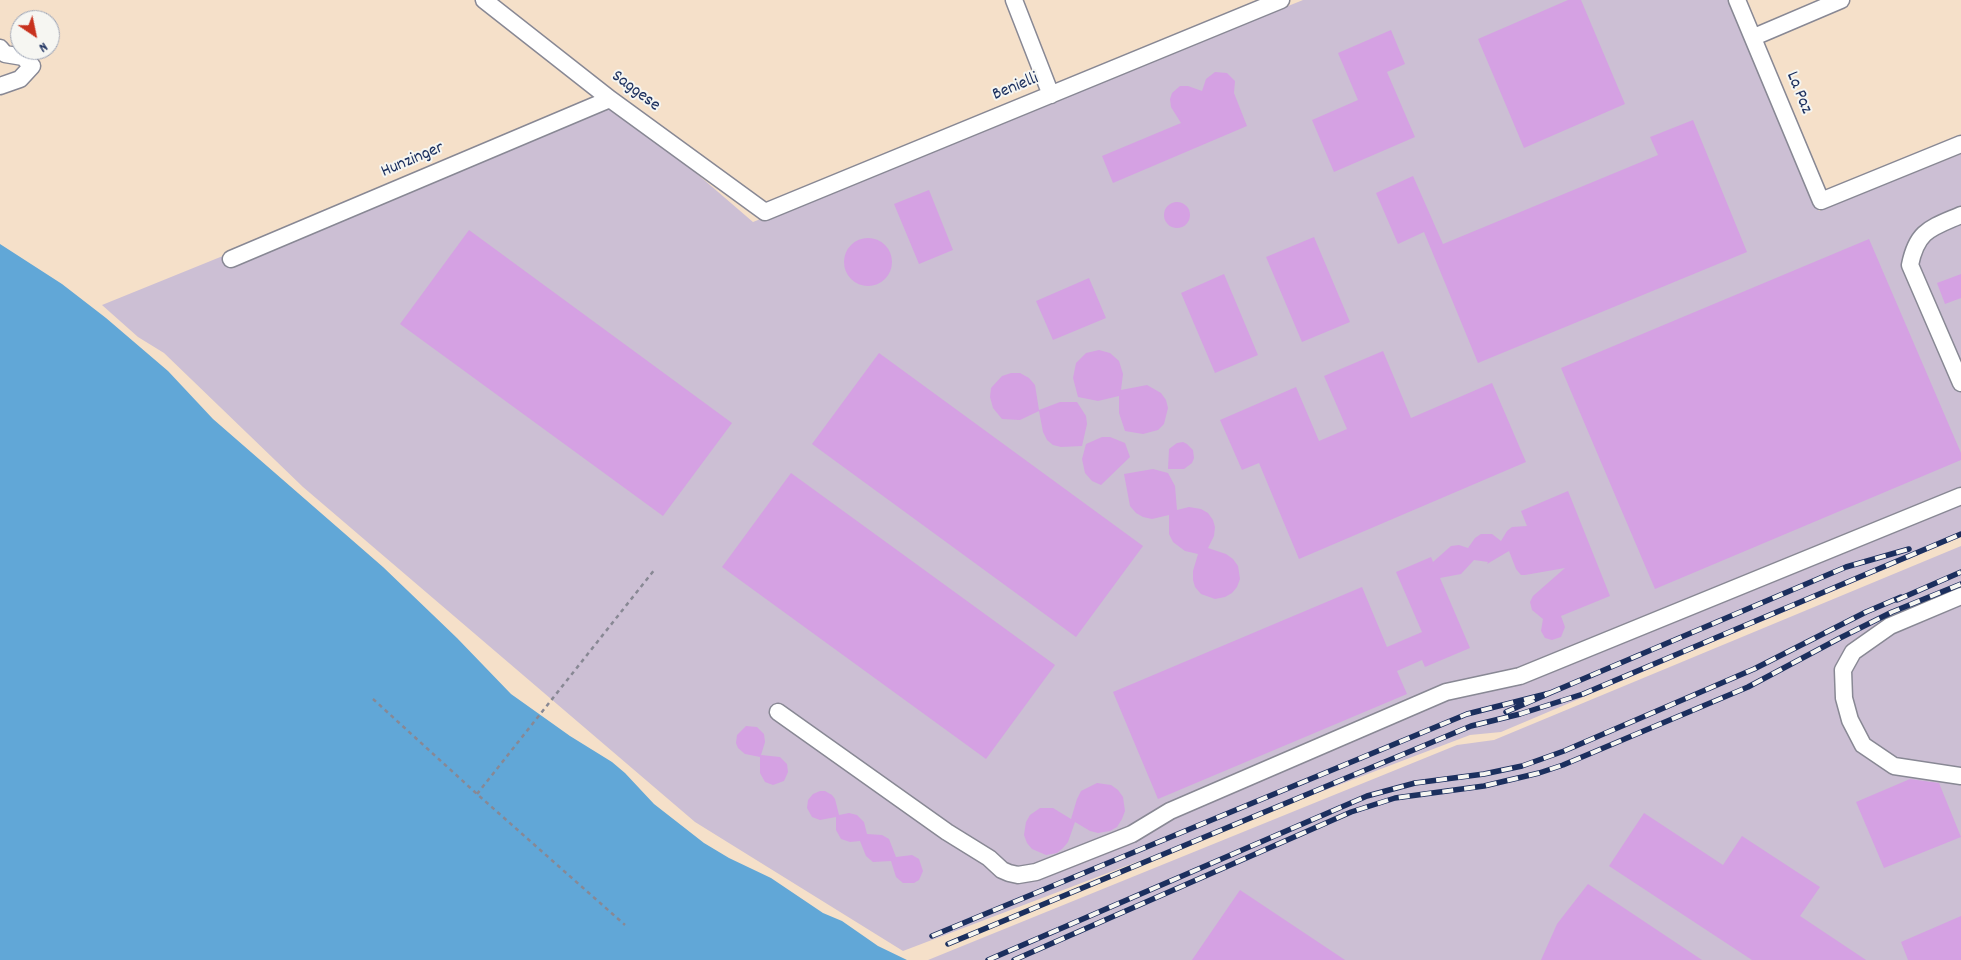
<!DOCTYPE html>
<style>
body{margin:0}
#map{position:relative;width:1961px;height:960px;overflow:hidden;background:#f5e0c9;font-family:Dekko,sans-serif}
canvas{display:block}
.north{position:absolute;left:10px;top:10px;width:50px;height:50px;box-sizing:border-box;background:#f6f6f2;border:1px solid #9ea6b7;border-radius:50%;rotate:146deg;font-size:14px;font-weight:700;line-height:20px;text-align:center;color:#1b2f5e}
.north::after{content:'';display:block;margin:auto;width:18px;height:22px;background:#c8321e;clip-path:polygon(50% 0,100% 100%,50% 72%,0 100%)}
</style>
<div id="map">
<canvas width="1961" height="960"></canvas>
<div class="north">N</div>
</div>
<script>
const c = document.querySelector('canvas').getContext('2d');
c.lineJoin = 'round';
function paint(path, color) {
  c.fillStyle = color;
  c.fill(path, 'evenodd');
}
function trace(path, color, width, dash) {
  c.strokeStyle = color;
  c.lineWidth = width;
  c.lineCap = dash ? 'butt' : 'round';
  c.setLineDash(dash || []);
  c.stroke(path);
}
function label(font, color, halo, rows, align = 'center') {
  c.font = font + ' Dekko,sans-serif';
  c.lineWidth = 4;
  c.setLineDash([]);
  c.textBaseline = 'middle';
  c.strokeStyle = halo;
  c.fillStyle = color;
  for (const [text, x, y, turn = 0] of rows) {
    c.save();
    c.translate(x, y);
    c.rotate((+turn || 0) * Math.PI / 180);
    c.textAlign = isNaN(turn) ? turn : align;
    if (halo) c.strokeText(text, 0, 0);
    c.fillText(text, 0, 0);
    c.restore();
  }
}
const industrial = new Path2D(`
 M 1303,0 L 1728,0 L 1819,211 L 1961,154 L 1961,537 L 1501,732 L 1470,735 L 903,951 L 695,822 L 303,487 L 164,353 L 138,337 L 102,305 L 610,99 L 753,222 Z
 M 1961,546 L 1961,960 L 928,960 L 1457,745 L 1494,740 Z`);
const water = new Path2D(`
 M 0,244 L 62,284 L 106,318 L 168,371 L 213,419 L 383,567 L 457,638 L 511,694 L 570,736 L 612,762 L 625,773 L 654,804 L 704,843 L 729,858 L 771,878 L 823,913 L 842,921 L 878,946 L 907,960 L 0,960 Z`);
const building = new Path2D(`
 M 1568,0 L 1581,0 L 1625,104 L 1524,148 L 1478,39 Z
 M 1391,30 L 1405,64 L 1387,72 L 1415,137 L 1334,172 L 1312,120 L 1358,100 L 1338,53 Z
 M 1215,72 L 1227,73 L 1235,81 L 1234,93 L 1247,126 L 1113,183 L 1102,156 L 1181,123 L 1171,107 L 1170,99 L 1172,93 L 1180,86 L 1188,86 L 1202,91 L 1206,79 Z
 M 1693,120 L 1747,252 L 1478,363 L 1424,232 L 1398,244 L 1376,193 L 1413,176 L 1443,244 L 1658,155 L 1650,137 Z
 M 929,190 L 953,250 L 919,264 L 894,204 Z
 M1164 215a13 13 0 1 1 26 0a13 13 0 1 1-26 0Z
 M 469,230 L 732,423 L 663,516 L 400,324 Z
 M 1314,237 L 1350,322 L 1302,342 L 1266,257 Z
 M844 262a24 24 0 1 1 48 0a24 24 0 1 1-48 0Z
 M 1869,239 L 1961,453 L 1961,460 L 1655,589 L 1561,368 Z
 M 1224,274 L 1258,355 L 1215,373 L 1181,293 Z
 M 1961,274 L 1961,298 L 1945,304 L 1937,283 Z
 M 1089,278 L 1106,318 L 1053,340 L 1036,301 Z
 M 1099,350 L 1110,353 L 1119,361 L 1123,374 L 1121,390 L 1147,385 L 1161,393 L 1166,400 L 1168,408 L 1164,424 L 1158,430 L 1143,434 L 1125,431 L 1119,413 L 1119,396 L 1098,401 L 1078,397 L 1073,378 L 1076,363 L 1086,353 Z
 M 1383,351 L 1411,418 L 1492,383 L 1526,462 L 1299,559 L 1259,463 L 1242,470 L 1220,420 L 1296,387 L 1319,441 L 1347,429 L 1324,376 Z
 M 879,353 L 1143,546 L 1076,637 L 812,444 Z
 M 1011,373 L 1020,373 L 1029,378 L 1035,385 L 1039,410 L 1060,402 L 1077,402 L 1086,416 L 1087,424 L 1082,446 L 1061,447 L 1053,445 L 1047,440 L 1043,432 L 1039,411 L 1020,420 L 1002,419 L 993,408 L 990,397 L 991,388 L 1002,376 Z
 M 1102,437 L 1110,437 L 1125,443 L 1130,457 L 1101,485 L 1092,481 L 1085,473 L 1082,459 L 1086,444 Z
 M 1183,442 L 1187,444 L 1193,450 L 1194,458 L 1192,463 L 1184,469 L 1168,469 L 1169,449 L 1177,443 Z
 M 1153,469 L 1168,473 L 1175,486 L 1177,510 L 1189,507 L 1201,509 L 1208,513 L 1213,520 L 1215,527 L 1214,536 L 1208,548 L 1226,554 L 1233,559 L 1238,566 L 1240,579 L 1237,587 L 1232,593 L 1225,597 L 1215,599 L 1201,594 L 1195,587 L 1193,580 L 1193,571 L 1198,554 L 1185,551 L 1173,542 L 1169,534 L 1169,515 L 1152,519 L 1143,517 L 1136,513 L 1130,506 L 1124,474 Z
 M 791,473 L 1055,665 L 986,759 L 722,567 Z
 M 1568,491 L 1610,596 L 1561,616 L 1565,627 L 1561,637 L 1552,640 L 1545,638 L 1541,631 L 1543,619 L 1532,610 L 1530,602 L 1533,596 L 1565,568 L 1525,575 L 1521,575 L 1516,569 L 1509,551 L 1487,564 L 1488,562 L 1474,560 L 1461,574 L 1440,578 L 1470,648 L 1425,667 L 1422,660 L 1397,671 L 1407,694 L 1158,799 L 1113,692 L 1362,587 L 1387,647 L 1422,632 L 1396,572 L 1431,557 L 1433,562 L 1451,546 L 1459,545 L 1468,548 L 1475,538 L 1481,534 L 1492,534 L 1501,541 L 1507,531 L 1512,527 L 1527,526 L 1521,511 Z
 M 746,726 L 757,727 L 764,734 L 765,742 L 761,755 L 780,757 L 787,764 L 788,772 L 784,781 L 773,785 L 765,782 L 760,773 L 760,757 L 745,754 L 738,748 L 736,743 L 737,735 Z
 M 1910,779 L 1939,783 L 1961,837 L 1884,868 L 1856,802 Z
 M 1097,783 L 1111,785 L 1118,790 L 1123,797 L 1125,811 L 1122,819 L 1117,827 L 1110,831 L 1098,833 L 1090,831 L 1075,822 L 1068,842 L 1063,848 L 1057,853 L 1046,855 L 1032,849 L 1027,843 L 1024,835 L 1026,822 L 1030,815 L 1040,808 L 1053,808 L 1071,819 L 1077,799 L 1081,791 Z
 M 820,791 L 825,791 L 832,795 L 835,799 L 839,815 L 849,813 L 857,815 L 864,822 L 867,834 L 882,835 L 889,839 L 896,857 L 912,855 L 919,859 L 923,871 L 919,880 L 914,883 L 903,883 L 896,877 L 891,861 L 873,862 L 866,856 L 860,841 L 850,842 L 841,839 L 836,830 L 836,817 L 820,820 L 812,817 L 807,808 L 808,800 L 813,794 Z
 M 1644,813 L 1723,865 L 1742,836 L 1820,887 L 1800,916 L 1866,960 L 1752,960 L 1609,866 Z
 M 1588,884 L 1702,960 L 1541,960 L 1557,924 Z
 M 1240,890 L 1345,960 L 1192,960 Z
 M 1961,916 L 1961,960 L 1908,960 L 1901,942 Z`);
const path = new Path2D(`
 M 373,699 L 477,794 L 625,925
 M 477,794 L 655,569`);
const minor = new Path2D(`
 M 484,0 L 610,99 L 765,212 L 1281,0
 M 1014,0 L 1051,95
 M 1737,0 L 1821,201 L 1961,144
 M 1754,37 L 1841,0
 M 0,48 L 5,54 L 23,57 L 32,66 L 20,79 L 0,86
 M 1961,215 C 1931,228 1917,230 1910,265 L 1961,383
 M 231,259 L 610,99
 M 1961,596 L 1890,626 L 1853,652 L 1843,670 L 1844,698 L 1850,720 L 1863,745 L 1894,766 L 1961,776
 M 778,712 L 947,832 L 989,858 L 1002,870 L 1009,873 L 1018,875 L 1036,872 L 1132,834 L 1170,811 L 1446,692 L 1520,676 L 1961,496`);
const rail = new Path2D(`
 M 1897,600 L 1961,572
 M 1550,693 L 1846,567 L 1909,549
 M 932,936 L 1467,714 L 1550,693 L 1506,712
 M 948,944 L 1471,726 L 1520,714 L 1583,694 L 1961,534
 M 988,960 L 1367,796 L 1415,783 L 1484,774 L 1522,766 L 1564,751 L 1754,669 L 1866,612 L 1901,597
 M 1014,960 L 1351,812 L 1395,798 L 1484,786 L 1539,773 L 1563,765 L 1748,687 L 1840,638 L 1892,612 L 1961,584`);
const streetNames = [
 ["Benielli",1016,88,-22],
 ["Saggese",635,92,37],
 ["La Paz",1798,93,68],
 ["Hunzinger",413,161,-23]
];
paint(industrial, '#ccbfd4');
paint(water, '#61a7d7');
paint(building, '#d5a1e3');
trace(minor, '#888894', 19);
trace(path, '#888894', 2.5, [4, 4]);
trace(minor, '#fff', 16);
trace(rail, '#1b2f5e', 5.5);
trace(rail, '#f6f6f2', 4, [11]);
label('18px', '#1b2f5e', '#f6f6f2', streetNames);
</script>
